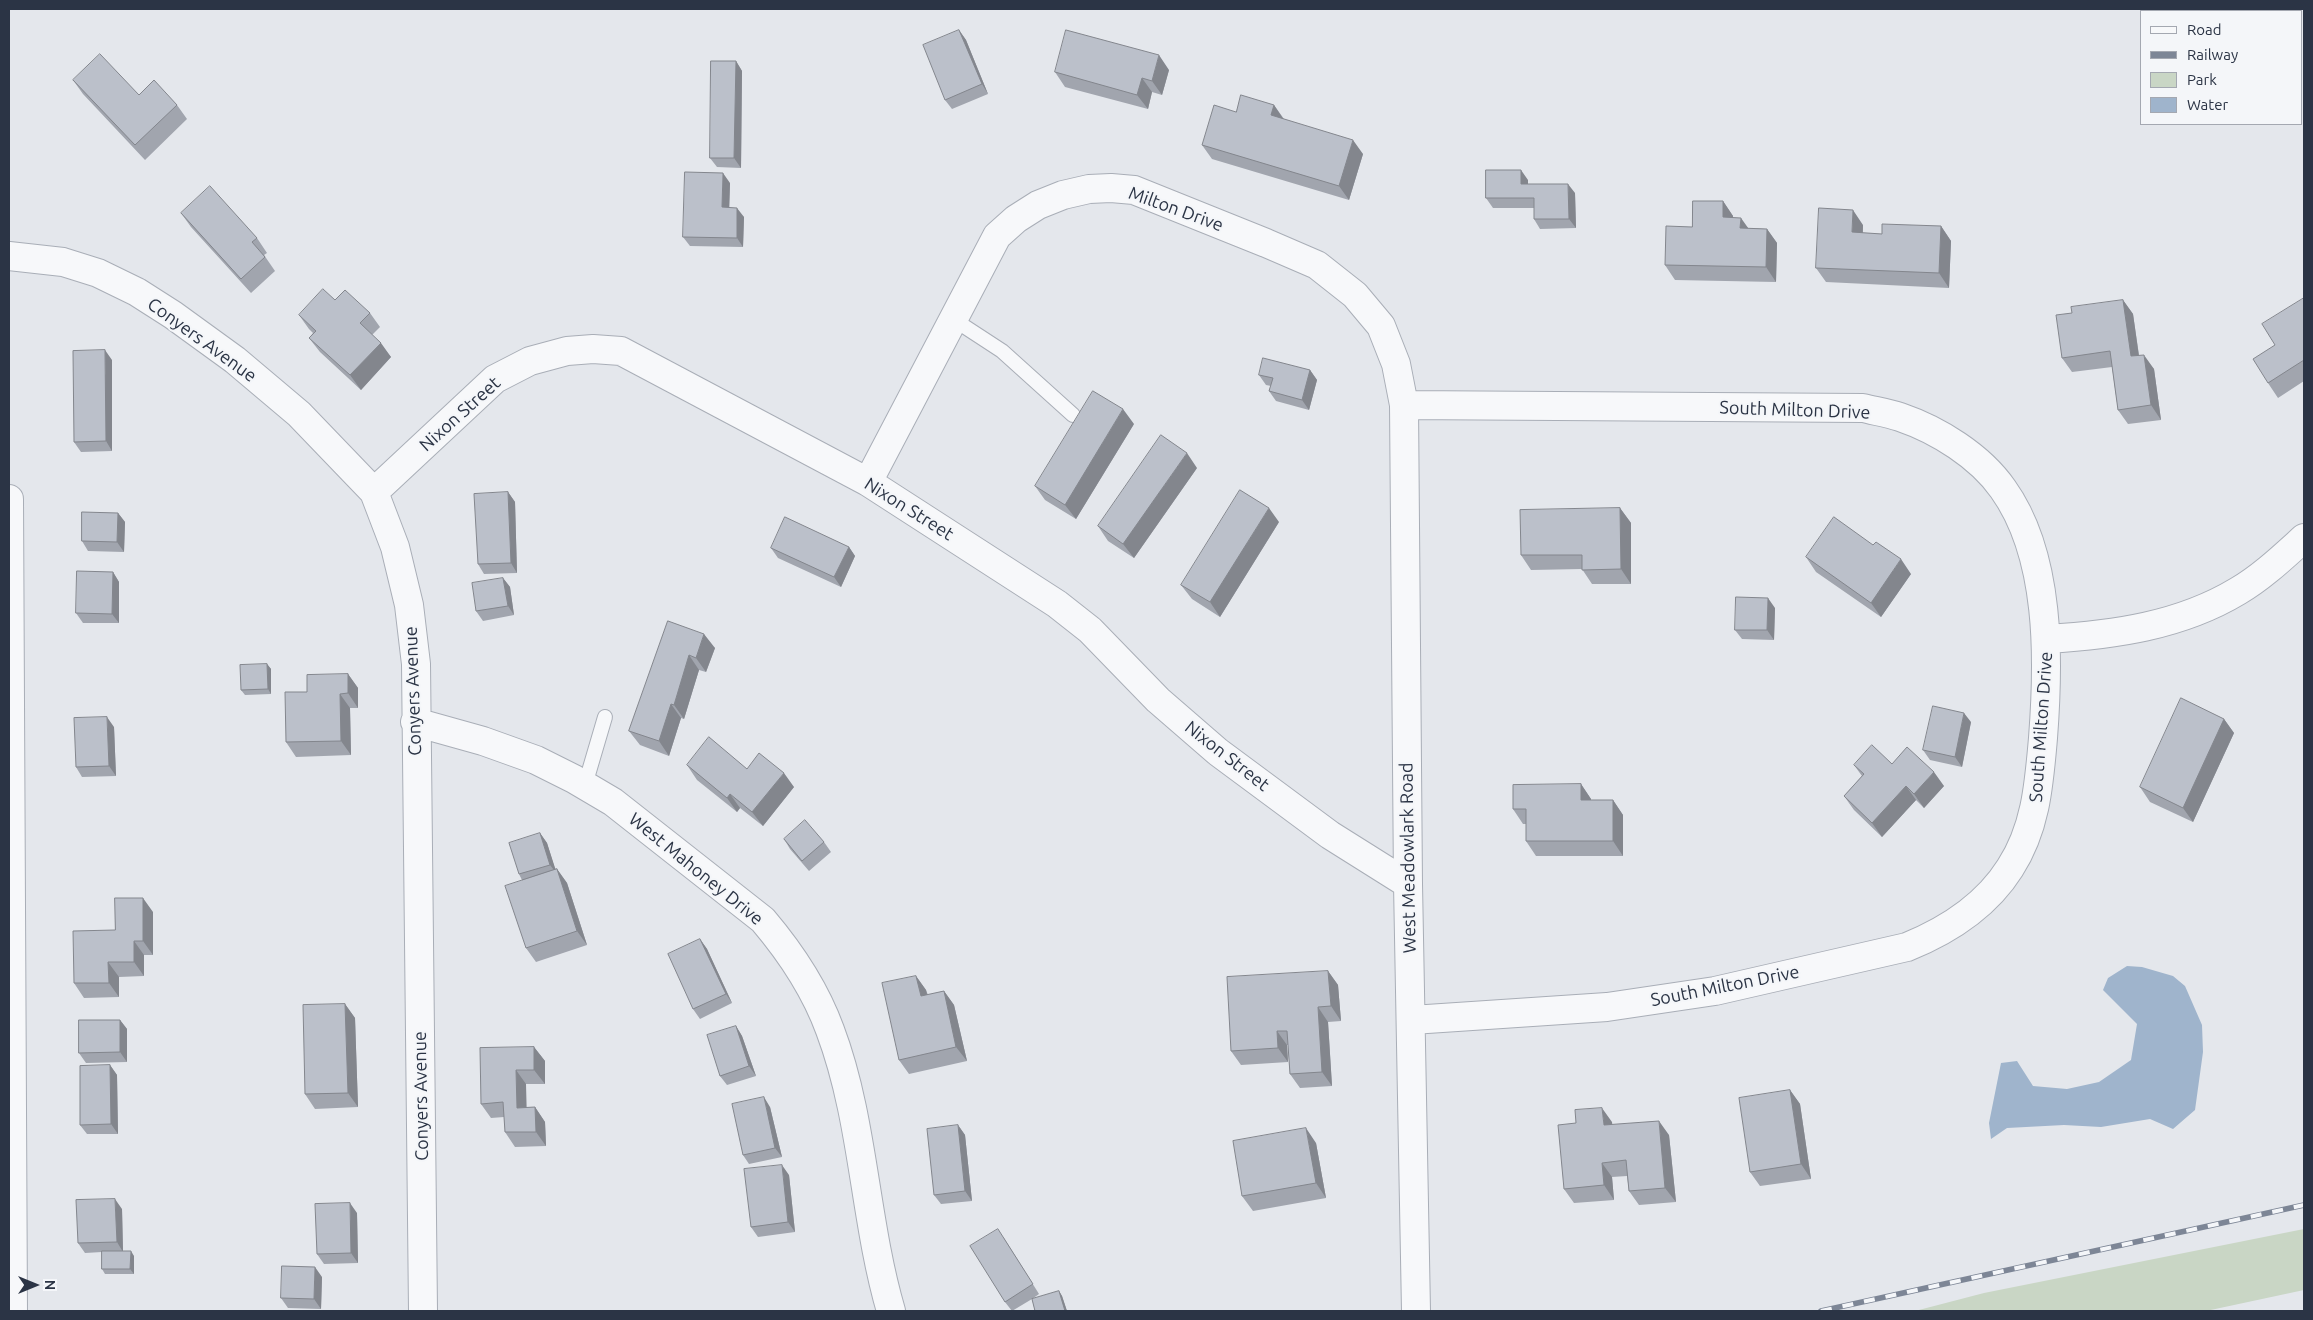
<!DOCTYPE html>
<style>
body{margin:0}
#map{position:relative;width:2313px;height:1320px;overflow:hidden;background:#e4e7ec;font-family:Ubuntu,sans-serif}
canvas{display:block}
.frame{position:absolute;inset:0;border:10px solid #2b3445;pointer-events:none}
.legend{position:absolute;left:2140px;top:10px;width:162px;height:115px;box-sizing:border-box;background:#f4f6f9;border:1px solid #a4a8b1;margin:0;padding:6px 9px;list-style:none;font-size:15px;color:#2b3445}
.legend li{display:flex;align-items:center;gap:10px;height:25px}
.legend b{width:25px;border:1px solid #a4a8b1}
.north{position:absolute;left:10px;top:1260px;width:50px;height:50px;-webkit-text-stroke:4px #f4f6f9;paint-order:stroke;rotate:90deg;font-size:14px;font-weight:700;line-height:20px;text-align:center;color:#2b3445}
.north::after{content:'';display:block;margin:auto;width:18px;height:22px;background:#2b3445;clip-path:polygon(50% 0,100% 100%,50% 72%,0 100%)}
</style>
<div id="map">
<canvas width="2313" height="1320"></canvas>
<div class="frame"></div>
<ul class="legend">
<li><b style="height:6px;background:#f7f8fa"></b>Road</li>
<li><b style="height:6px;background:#7d8696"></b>Railway</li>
<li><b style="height:14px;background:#c9d6c5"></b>Park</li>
<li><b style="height:14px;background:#9fb4cc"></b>Water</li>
</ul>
<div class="north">N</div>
</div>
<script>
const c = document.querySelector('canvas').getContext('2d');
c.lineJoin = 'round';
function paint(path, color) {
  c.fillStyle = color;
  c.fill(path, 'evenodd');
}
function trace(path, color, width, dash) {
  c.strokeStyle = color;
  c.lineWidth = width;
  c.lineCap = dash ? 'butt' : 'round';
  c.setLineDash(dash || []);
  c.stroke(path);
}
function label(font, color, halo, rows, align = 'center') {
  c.font = font + ' Ubuntu,sans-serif';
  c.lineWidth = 4;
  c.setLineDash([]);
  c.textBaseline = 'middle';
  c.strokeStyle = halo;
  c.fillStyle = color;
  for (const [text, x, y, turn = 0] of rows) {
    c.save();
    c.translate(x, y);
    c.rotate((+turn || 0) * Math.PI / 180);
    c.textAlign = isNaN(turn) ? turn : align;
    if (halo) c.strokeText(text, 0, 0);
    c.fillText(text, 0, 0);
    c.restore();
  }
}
const green = new Path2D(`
 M 2304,1229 L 2304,1290 L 2206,1311 L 1915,1311 L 1984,1293 Z`);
const water = new Path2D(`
 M 2127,966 L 2142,967 L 2173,976 L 2185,986 L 2202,1025 L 2203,1052 L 2195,1110 L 2173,1129 L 2150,1119 L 2101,1127 L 2064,1125 L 2007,1128 L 1991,1139 L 1989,1123 L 2001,1063 L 2017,1061 L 2033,1086 L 2067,1089 L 2099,1082 L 2131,1060 L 2137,1024 L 2103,990 L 2108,978 Z`);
const service = new Path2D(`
 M 953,319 L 1002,351 L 1073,415
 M 585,785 L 605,717`);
const minor = new Path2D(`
 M 9,256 L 63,262 L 98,273 L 137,292 L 173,315 L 235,360 L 299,414 L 374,492 L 395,547 L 409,605 L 416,664 L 423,1311
 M 1404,405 L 1863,408 C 1875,411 1888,413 1900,417 C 1938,430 1980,456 2003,489 C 2051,556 2049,660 2043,738 C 2039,784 2036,828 2010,868 C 1986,906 1949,930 1907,947 L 1715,991 L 1607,1007 L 1412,1020
 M 868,482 L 997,236 L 1016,219 L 1038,205 L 1063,195 L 1089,189 L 1111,188 L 1134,190 L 1266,243 L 1317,265 L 1355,295 L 1381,326 L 1396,364 L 1404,405 L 1408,884 L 1416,1311
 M 374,492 L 495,379 L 530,361 L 567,351 L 593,349 L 621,351 L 868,482 L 1057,604 L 1090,630 L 1158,700 L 1218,752 L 1330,835 L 1408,884
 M 9,499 L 13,1311
 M 2047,639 C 2113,635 2180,626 2238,591 C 2262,577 2284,556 2304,538
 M 415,722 L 483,741 L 536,760 L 574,779 L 613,802 L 763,920 C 791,953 815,989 830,1030 C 864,1120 864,1219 891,1311`);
const rail = new Path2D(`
 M 1821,1311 L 2304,1205`);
const wall = new Path2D(`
 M 959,30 L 966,40 L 988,94 L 952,109 L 945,100 Z
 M 736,61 L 742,71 L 741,168 L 717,167 L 710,158 Z
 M 1169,70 L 1162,95 L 1152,92 L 1148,109 L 1065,87 L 1055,72 Z
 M 73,80 L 177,105 L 187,119 L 145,160 L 83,94 Z
 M 1274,105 L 1284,119 L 1363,154 L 1349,200 L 1212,159 L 1202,145 L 1236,112 Z
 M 1528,180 L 1528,184 L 1575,193 L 1576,228 L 1540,229 L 1534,219 L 1534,208 L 1493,208 L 1486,198 Z
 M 730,183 L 729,207 L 744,217 L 743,247 L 690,246 L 683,237 Z
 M 1723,201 L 1733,216 L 1733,218 L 1748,228 L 1767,229 L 1777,243 L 1776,282 L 1675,280 L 1665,265 L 1692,227 Z
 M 181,213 L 257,238 L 267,253 L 264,255 L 275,271 L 251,293 L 191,227 Z
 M 1863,225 L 1863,233 L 1882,234 L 1941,226 L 1951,241 L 1949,288 L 1826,282 L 1816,268 Z
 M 2304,298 L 2304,381 L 2278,398 L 2268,383 L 2275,345 Z
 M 335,300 L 370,313 L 380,327 L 372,335 L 391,357 L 361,390 L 320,352 L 309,338 L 313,333 L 309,329 L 299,315 Z
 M 2123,300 L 2133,314 L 2139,355 L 2154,369 L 2161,420 L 2128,424 L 2118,410 L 2112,367 L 2072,372 L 2062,358 L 2072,313 Z
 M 112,360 L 112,451 L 81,452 L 74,442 Z
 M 1310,370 L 1317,380 L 1309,410 L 1276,401 L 1269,391 L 1271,386 L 1266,385 L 1259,375 Z
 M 1134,424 L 1076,519 L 1045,500 L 1035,486 Z
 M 1197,468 L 1134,558 L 1108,541 L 1098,526 Z
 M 508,492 L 515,502 L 517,573 L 484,574 L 478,564 Z
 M 1620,508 L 1631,523 L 1631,584 L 1592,584 L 1582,569 L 1531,570 L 1521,555 Z
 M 118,513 L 125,522 L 124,552 L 88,551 L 82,541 Z
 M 1279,522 L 1220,617 L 1192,599 L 1181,585 Z
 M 849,547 L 855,556 L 841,587 L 778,558 L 771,548 Z
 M 1806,557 L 1911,574 L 1881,617 L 1816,572 Z
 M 113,572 L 119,582 L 119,623 L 83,623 L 76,613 Z
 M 503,578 L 510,587 L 514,615 L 483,621 L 476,611 Z
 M 1775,608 L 1774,640 L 1742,639 L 1735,630 Z
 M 668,621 L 715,648 L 706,672 L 699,670 L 684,719 L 681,718 L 669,756 L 640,745 L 629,731 Z
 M 267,664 L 271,669 L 271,694 L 245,695 L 241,690 Z
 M 348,674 L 358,688 L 358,708 L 350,708 L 351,755 L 296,757 L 286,742 L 307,692 Z
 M 2224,719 L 2234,733 L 2193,822 L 2150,802 L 2140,787 Z
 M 1971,722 L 1962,767 L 1930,760 L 1923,750 Z
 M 114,727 L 116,776 L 82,777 L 76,767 Z
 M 1892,764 L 1944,786 L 1924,808 L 1916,800 L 1882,837 L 1854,810 L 1844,796 L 1862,776 L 1854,765 Z
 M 687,765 L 747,769 L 794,787 L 763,826 L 740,808 L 737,812 L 697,780 Z
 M 1581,784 L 1591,799 L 1591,800 L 1613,800 L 1623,815 L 1623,856 L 1536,856 L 1526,841 L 1526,824 L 1523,824 L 1513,809 Z
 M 540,833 L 547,843 L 555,869 L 557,869 L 567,883 L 587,945 L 536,962 L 526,948 L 522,880 L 519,874 Z
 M 784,839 L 824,842 L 831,852 L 809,871 L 790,849 Z
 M 153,912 L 153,955 L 144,955 L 144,976 L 119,977 L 119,997 L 84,998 L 74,983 L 115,930 Z
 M 700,939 L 707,949 L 732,1003 L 700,1019 L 693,1009 Z
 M 1328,971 L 1338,985 L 1341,1021 L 1328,1022 L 1332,1086 L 1300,1088 L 1290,1074 L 1288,1045 L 1287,1045 L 1288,1062 L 1241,1065 L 1231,1051 Z
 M 916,976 L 926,990 L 928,995 L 944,991 L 954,1005 L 967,1061 L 909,1074 L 899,1060 Z
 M 345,1004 L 355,1018 L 358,1107 L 315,1109 L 305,1094 Z
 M 120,1020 L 127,1029 L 127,1062 L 86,1063 L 79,1053 Z
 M 736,1026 L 742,1036 L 756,1076 L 727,1085 L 720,1076 Z
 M 534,1047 L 545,1061 L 545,1084 L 526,1084 L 526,1108 L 535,1107 L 545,1122 L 546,1146 L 515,1147 L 505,1132 L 504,1117 L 491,1118 L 481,1104 Z
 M 110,1065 L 117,1075 L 118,1134 L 87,1134 L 80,1125 Z
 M 1790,1090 L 1800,1104 L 1811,1179 L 1760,1186 L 1750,1172 Z
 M 770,1107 L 782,1157 L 749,1164 L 743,1155 Z
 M 1612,1122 L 1612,1125 L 1669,1135 L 1676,1202 L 1639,1205 L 1629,1191 L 1627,1176 L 1612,1177 L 1614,1200 L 1574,1203 L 1564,1189 Z
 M 958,1125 L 965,1135 L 972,1201 L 941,1204 L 934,1195 Z
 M 1316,1143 L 1326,1198 L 1253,1211 L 1242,1196 Z
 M 789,1175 L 795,1232 L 758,1237 L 751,1227 Z
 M 122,1209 L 123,1251 L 134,1256 L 134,1274 L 105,1274 L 102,1269 L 102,1252 L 85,1253 L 78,1243 Z
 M 357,1213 L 358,1263 L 324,1264 L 317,1254 Z
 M 1004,1238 L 1039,1294 L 1032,1299 L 1059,1291 L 1062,1296 L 1067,1311 L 1035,1311 L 1032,1299 L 1012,1311 L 1005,1302 Z
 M 322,1277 L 321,1309 L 288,1308 L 281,1298 Z`);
const shadedWall = new Path2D(`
 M 959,30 L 966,40 L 988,94 L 982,84 Z
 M 1159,55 L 1169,70 L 1162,95 L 1152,81 Z
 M 736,61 L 742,71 L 741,168 L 734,158 Z
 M 1142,78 L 1152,92 L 1148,109 L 1137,95 Z
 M 1274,105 L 1284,120 L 1271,115 Z
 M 1353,140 L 1363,154 L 1349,200 L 1339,186 Z
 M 1521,170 L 1528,180 L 1528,194 L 1521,184 Z
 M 723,173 L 730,183 L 729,217 L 722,207 Z
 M 1568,184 L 1575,193 L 1576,228 L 1569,219 Z
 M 1723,201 L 1733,216 L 1733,232 L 1723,217 Z
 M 737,208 L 744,217 L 743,247 L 737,238 Z
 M 1853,210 L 1863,225 L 1862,247 L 1852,232 Z
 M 1741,218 L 1751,232 L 1740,228 Z
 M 1941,226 L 1951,241 L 1949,288 L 1939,273 Z
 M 1767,229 L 1777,243 L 1776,282 L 1766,267 Z
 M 2123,300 L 2133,314 L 2141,371 L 2131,356 Z
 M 381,343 L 391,357 L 361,390 L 350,375 Z
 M 105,350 L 112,360 L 112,451 L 106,441 Z
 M 2144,355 L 2154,369 L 2161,420 L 2151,405 Z
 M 1310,370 L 1317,380 L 1309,410 L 1302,400 Z
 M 1123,409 L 1134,424 L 1076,519 L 1065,505 Z
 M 1187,453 L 1197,468 L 1134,558 L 1123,544 Z
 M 508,492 L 515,502 L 517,573 L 511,563 Z
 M 1269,508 L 1279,522 L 1220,617 L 1210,602 Z
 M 1620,508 L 1631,523 L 1631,584 L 1621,569 Z
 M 118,513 L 125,522 L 124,552 L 117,542 Z
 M 849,547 L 855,556 L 841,587 L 834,577 Z
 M 1901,559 L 1911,574 L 1881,617 L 1871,603 Z
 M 113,572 L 119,582 L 119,623 L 112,614 Z
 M 503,578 L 510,587 L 514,615 L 508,606 Z
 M 1768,598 L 1775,608 L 1774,640 L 1767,630 Z
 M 704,634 L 715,648 L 706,672 L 696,658 Z
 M 689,655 L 699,670 L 684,719 L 674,705 Z
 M 267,664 L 271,669 L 271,694 L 268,689 Z
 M 348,674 L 358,688 L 358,708 L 348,693 Z
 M 340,694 L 350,708 L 351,755 L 341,741 Z
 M 671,704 L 681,718 L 669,756 L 659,741 Z
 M 1964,713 L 1971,722 L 1962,767 L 1955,757 Z
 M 107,717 L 114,727 L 116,776 L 109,766 Z
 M 2224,719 L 2234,733 L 2193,822 L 2183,808 Z
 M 1934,772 L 1944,786 L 1924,808 L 1914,794 Z
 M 784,773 L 794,787 L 763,826 L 752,812 Z
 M 1581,784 L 1591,799 L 1591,815 L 1581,800 Z
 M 1906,786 L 1916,800 L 1882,837 L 1872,823 Z
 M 730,794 L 740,808 L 737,812 L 727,798 Z
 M 1613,800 L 1623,815 L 1623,856 L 1613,841 Z
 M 540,833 L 547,843 L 557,874 L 550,865 Z
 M 557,869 L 567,883 L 587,945 L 577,931 Z
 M 143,898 L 153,912 L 153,955 L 143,941 Z
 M 700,939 L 707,949 L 732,1003 L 726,994 Z
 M 134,941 L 144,955 L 144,976 L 134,962 Z
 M 108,962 L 119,977 L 119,997 L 109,983 Z
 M 1328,971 L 1338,985 L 1341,1021 L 1331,1006 Z
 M 916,976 L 926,990 L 931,1011 L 921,996 Z
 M 944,991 L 954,1005 L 967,1061 L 956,1047 Z
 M 345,1004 L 355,1018 L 358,1107 L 348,1093 Z
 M 1318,1007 L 1328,1022 L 1332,1086 L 1322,1072 Z
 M 120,1020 L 127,1029 L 127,1062 L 120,1052 Z
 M 736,1026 L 742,1036 L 756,1076 L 749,1066 Z
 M 1277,1031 L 1287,1045 L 1288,1062 L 1278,1048 Z
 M 534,1047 L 545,1061 L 545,1084 L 534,1070 Z
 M 110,1065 L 117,1075 L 118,1134 L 111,1124 Z
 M 516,1070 L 526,1084 L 527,1122 L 517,1108 Z
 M 1790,1090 L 1800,1104 L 1811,1179 L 1801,1164 Z
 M 764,1097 L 770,1107 L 782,1157 L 775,1148 Z
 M 535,1107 L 545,1122 L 546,1146 L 536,1132 Z
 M 1602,1108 L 1612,1122 L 1614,1140 L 1604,1125 Z
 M 1659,1121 L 1669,1135 L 1676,1202 L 1665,1188 Z
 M 958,1125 L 965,1135 L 972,1201 L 965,1191 Z
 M 1306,1128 L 1316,1143 L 1326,1198 L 1316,1183 Z
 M 1602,1163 L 1612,1177 L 1614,1200 L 1604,1185 Z
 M 782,1165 L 789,1175 L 795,1232 L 788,1222 Z
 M 115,1199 L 122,1209 L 123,1252 L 117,1242 Z
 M 350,1203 L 357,1213 L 358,1263 L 351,1253 Z
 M 131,1251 L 134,1256 L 134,1274 L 130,1269 Z
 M 315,1267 L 322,1277 L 321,1309 L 314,1299 Z
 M 1059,1291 L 1062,1296 L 1067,1311 L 1065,1311 Z`);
const building = new Path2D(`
 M 959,30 L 982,84 L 945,100 L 923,45 Z
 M 1066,30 L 1159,55 L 1152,81 L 1142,78 L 1137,95 L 1055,72 Z
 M 100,54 L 139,95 L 154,80 L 177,105 L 135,145 L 73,80 Z
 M 711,61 L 736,61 L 734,158 L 710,158 Z
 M 1241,95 L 1274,105 L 1271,115 L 1353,140 L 1339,186 L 1202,145 L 1214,105 L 1236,112 Z
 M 1486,170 L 1521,170 L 1521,184 L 1568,184 L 1569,219 L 1534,219 L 1534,198 L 1486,198 Z
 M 685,172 L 723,173 L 722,207 L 737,208 L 737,238 L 683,237 Z
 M 210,186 L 257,238 L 252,242 L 265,257 L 241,279 L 181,213 Z
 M 1693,201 L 1723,201 L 1723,217 L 1741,218 L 1740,228 L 1767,229 L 1766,267 L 1665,265 L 1666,226 L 1692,227 Z
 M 1819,208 L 1853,210 L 1852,232 L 1882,234 L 1882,224 L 1941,226 L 1939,273 L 1816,268 Z
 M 323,289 L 335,300 L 345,290 L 370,313 L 360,323 L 381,343 L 350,375 L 309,338 L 316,331 L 299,315 Z
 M 2304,298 L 2304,360 L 2268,383 L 2253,359 L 2275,345 L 2262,324 Z
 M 2123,300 L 2131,356 L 2144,355 L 2151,405 L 2118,410 L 2110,351 L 2062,358 L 2056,315 L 2072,313 L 2071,307 Z
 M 105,350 L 106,441 L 74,442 L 73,351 Z
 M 1263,358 L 1310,370 L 1302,400 L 1269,391 L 1273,378 L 1259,375 Z
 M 1093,391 L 1123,409 L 1065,505 L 1035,486 Z
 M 1161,435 L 1187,453 L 1123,544 L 1098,526 Z
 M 1240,490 L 1269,508 L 1210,602 L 1181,585 Z
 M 508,492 L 511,563 L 478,564 L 474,494 Z
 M 1620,508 L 1621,569 L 1582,570 L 1582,555 L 1521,555 L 1520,510 Z
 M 82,512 L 118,513 L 117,542 L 82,541 Z
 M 785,517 L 849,547 L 834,577 L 771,548 Z
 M 1834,517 L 1873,545 L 1876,542 L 1901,559 L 1871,603 L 1806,557 Z
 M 77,571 L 113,572 L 112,614 L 76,613 Z
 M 503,578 L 508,606 L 476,611 L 472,583 Z
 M 1736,597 L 1768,598 L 1767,630 L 1735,630 Z
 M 668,621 L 704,634 L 696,658 L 689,655 L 674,705 L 671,704 L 659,741 L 629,731 Z
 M 267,664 L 268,689 L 241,690 L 240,665 Z
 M 348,674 L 348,693 L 340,694 L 341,741 L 286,742 L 285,692 L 307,692 L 307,675 Z
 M 2181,698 L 2224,719 L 2183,808 L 2140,787 Z
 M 1933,706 L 1964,713 L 1955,757 L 1923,750 Z
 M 107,717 L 109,766 L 76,767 L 74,718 Z
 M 709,737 L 747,769 L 759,753 L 784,773 L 752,812 L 730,794 L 727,798 L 687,765 Z
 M 1872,745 L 1892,764 L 1907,747 L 1934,772 L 1914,794 L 1906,786 L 1872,823 L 1844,796 L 1864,774 L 1854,765 Z
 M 1581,784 L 1581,800 L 1613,800 L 1613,841 L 1526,841 L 1526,809 L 1513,809 L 1513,785 Z
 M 805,820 L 824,842 L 802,861 L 784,839 Z
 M 540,833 L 550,865 L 519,874 L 509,843 Z
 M 557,869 L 577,931 L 526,948 L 505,886 Z
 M 115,898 L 143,898 L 143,941 L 134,941 L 134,962 L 108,962 L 109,983 L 74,983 L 73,931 L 115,930 Z
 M 700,939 L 726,994 L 693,1009 L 668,954 Z
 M 1328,971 L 1331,1006 L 1318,1007 L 1322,1072 L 1290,1074 L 1287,1031 L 1277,1031 L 1278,1048 L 1231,1051 L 1227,977 Z
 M 916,976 L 921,996 L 944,991 L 956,1047 L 899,1060 L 882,983 Z
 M 345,1004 L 348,1093 L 305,1094 L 303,1005 Z
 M 79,1020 L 120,1020 L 120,1052 L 79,1053 Z
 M 736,1026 L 749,1066 L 720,1076 L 707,1035 Z
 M 534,1047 L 534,1070 L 516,1070 L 517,1108 L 535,1107 L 536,1132 L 505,1132 L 503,1102 L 481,1104 L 480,1048 Z
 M 110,1065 L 111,1124 L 80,1125 L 80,1066 Z
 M 1790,1090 L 1801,1164 L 1750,1172 L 1739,1098 Z
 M 764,1097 L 775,1148 L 743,1155 L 732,1104 Z
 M 1602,1108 L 1604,1125 L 1659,1121 L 1665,1188 L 1629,1191 L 1626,1160 L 1602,1163 L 1604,1185 L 1564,1189 L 1558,1125 L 1576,1123 L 1575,1110 Z
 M 958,1125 L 965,1191 L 934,1195 L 927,1129 Z
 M 1306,1128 L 1316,1183 L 1242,1196 L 1233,1141 Z
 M 782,1165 L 788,1222 L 751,1227 L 744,1169 Z
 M 115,1199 L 117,1242 L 78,1243 L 76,1200 Z
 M 350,1203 L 351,1253 L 317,1254 L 315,1204 Z
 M 998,1229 L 1033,1284 L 1005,1302 L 970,1246 Z
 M 102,1251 L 131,1251 L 130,1269 L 102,1269 Z
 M 282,1266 L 315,1267 L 314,1299 L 281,1298 Z
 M 1059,1291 L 1065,1311 L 1035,1311 L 1032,1299 Z`);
const streetNames = [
 ["Milton Drive",1176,209,20],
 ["Conyers Avenue",202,340,36],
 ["South Milton Drive",1795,410,2],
 ["Nixon Street",460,414,-42],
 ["Nixon Street",909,509,32],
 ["Conyers Avenue",413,691,-92],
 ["South Milton Drive",2041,727,-86],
 ["Nixon Street",1227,756,38],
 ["West Meadowlark Road",1408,858,-91],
 ["West Mahoney Drive",696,869,39],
 ["South Milton Drive",1725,986,-11],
 ["Conyers Avenue",421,1096,-91]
];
paint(green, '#c9d6c5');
paint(water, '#9fb4cc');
trace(service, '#a9aeb7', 16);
trace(minor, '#a9aeb7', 30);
trace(service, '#f7f8fa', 14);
trace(minor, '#f7f8fa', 28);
trace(rail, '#7d8696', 5.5);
trace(rail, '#f4f6f9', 4, [11]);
paint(wall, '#a1a5ae');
paint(shadedWall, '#83868d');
paint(building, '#bbc0ca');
trace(building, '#83868d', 1);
label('18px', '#2b3445', '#f4f6f9', streetNames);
</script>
